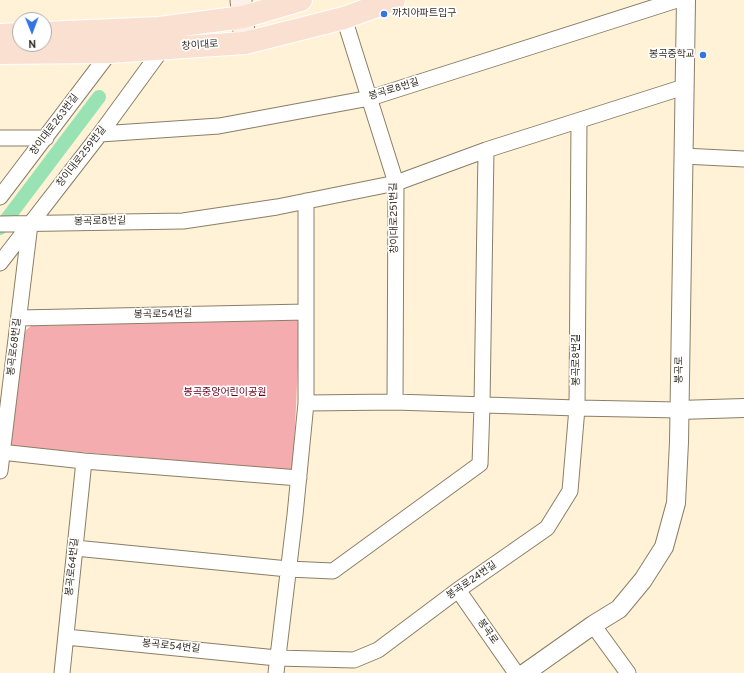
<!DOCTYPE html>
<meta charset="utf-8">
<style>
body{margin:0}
#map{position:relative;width:744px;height:673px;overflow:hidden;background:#fff2d7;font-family:Overpass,sans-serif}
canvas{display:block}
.north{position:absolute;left:12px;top:12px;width:40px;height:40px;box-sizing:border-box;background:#fff;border:1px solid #aeaca8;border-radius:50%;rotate:179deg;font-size:11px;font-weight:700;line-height:16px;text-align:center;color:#342f25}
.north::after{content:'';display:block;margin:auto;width:14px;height:18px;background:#3475e3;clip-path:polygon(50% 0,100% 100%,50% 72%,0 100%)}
</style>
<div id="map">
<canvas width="744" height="673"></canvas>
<div class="north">N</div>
</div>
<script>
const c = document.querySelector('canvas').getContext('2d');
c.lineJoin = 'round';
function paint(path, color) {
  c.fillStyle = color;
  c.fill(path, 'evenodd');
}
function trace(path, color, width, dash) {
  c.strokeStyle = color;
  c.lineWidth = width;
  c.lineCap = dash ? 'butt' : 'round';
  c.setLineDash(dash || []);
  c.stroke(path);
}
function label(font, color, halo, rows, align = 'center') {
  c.font = font + ' Overpass,"Noto Sans KR",sans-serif';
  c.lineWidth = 3.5;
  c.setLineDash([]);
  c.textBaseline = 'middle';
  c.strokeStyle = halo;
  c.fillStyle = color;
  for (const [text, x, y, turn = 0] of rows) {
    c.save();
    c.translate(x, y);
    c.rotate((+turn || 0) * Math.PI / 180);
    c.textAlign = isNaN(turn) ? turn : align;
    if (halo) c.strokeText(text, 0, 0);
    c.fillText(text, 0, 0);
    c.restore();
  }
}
const green = new Path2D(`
 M 300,320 L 293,470 L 8,446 L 22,339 L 26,330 L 31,326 Z`);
const canal = new Path2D(`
 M 0,228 L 99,97`);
const minor = new Path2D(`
 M 344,18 L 396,183 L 395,402
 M 100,134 L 219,126 L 370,98 L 677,0
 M 0,138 L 46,138
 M 683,156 L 744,159
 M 0,197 L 110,52
 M 0,224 L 183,221 L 277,207 L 396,183 L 486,150 L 684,87
 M 0,263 L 100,134 L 162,49
 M 19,318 L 306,312
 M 306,403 L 395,402 L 577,408 L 679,410
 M 0,452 L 84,461 L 299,478
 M 0,471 L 30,224
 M 75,548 L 288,569 L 333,571 L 480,464 L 482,406 L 486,150
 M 458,590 L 516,673
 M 593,625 L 628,673
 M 66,637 L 277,658 L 354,660 L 378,650 L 458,590 L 547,528 L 570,491 L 577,408 L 579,121
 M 62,673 L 84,461
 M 276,673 L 295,515 L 306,403 L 306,201`);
const tertiary = new Path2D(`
 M 679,410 L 744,408
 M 525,673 L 593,625 L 619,609 L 643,580 L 664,547 L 676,503 L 679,442 L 686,0`);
const secondary = new Path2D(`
 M 241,0 L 245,43`);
const primary = new Path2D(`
 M 44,33 L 159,28 L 243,17 L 301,0
 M 0,35 L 20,34
 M 0,53 L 110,52 L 245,43 L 344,18 L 394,0`);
const markers = [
 [384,14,4,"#3475e3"],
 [703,55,4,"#3475e3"]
];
const poiNames = [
 ["까치아파트입구",392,14],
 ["봉곡중학교",695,55,"right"]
];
const streetNames = [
 ["창이대로",200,46,-4],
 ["봉곡로8번길",394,90,-17],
 ["창이대로263번길",55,125,-53],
 ["창이대로259번길",82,157,-52],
 ["창이대로251번길",395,218,-91],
 ["봉곡로8번길",100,222,-1],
 ["봉곡로54번길",163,315,-1],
 ["봉곡로68번길",15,347,-83],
 ["봉곡로8번길",577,360,-90],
 ["봉곡로",680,370,-89],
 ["봉곡로64번길",73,567,-84],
 ["봉곡로24번길",472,581,-35],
 ["봉곡로",487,632,55],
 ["봉곡로54번길",171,647,6]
];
const parkNames = [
 ["봉곡중앙어린이공원",225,393]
];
paint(green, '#f5acaf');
trace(canal, '#98e2b3', 14);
trace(minor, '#8a7f66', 17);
trace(tertiary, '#8a7f66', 20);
trace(secondary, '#8a7f66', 23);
trace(primary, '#fff', 24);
trace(minor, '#fff', 15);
trace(tertiary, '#fff', 18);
trace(secondary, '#fdf0e8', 21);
trace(primary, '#fae0d1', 22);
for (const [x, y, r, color] of markers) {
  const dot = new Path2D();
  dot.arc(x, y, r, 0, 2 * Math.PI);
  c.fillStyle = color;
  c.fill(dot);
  trace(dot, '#fff', 1.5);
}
label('10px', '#342f25', '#fff', poiNames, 'left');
label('10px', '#342f25', '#fff', streetNames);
label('10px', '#65001b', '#fff', parkNames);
</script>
